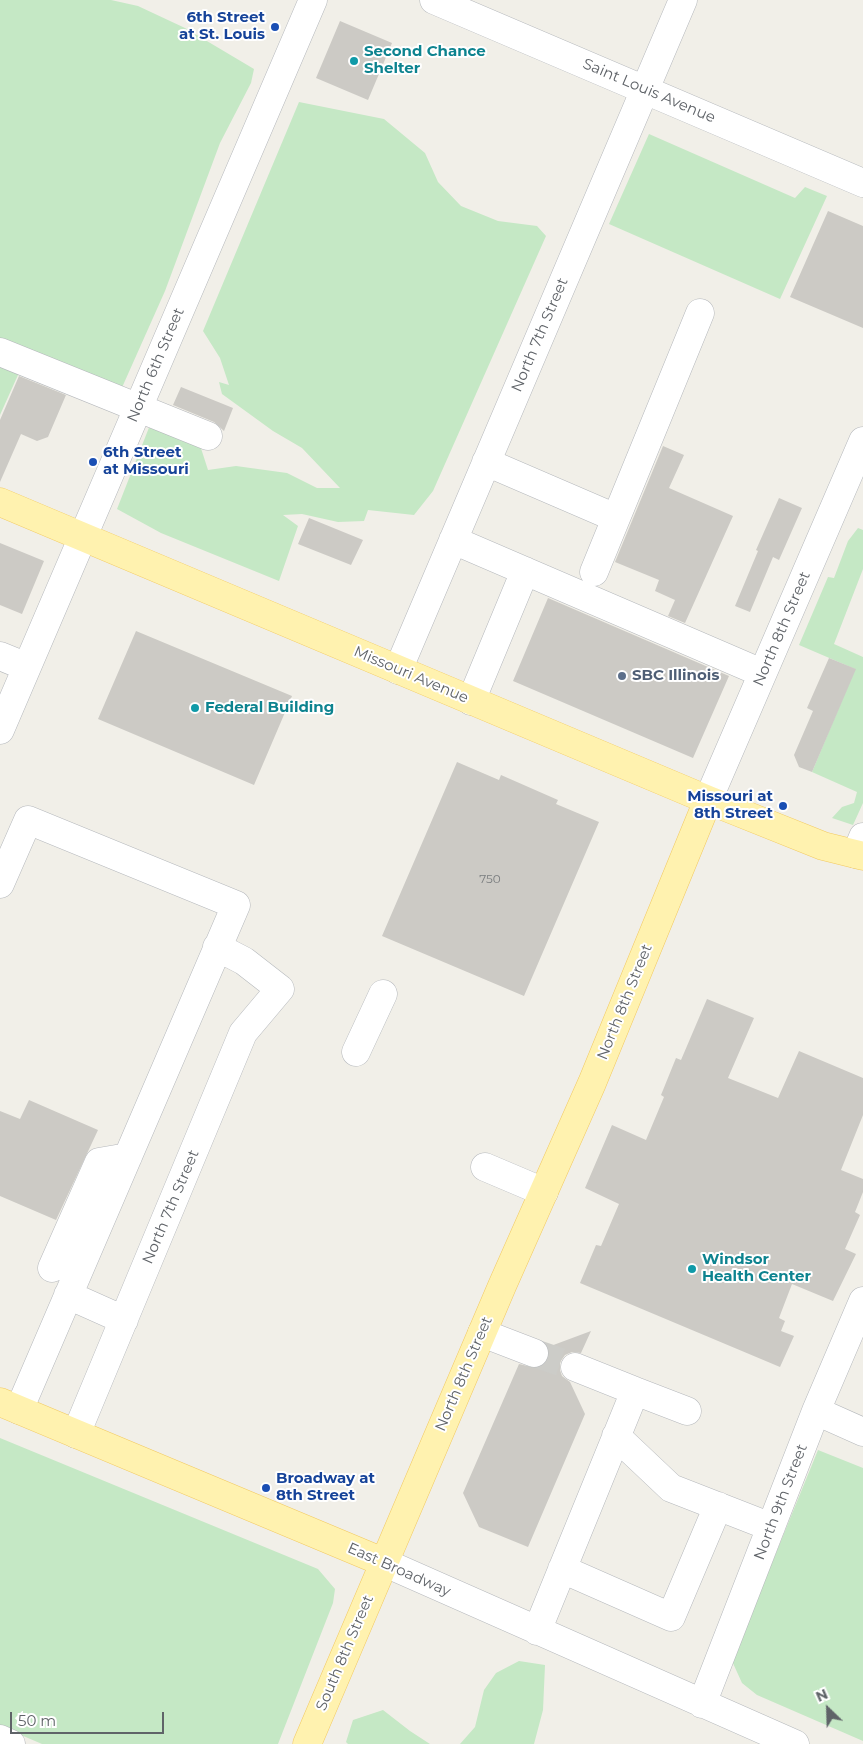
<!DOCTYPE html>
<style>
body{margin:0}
#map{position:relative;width:863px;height:1744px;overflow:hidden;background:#f1efe8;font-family:Montserrat,sans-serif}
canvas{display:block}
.north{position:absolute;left:803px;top:1684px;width:50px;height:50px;-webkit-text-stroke:4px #fff;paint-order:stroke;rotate:336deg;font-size:14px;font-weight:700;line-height:20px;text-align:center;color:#5f6368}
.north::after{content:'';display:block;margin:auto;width:18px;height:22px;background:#5f6368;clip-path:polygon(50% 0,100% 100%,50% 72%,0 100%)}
.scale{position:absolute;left:10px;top:1712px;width:154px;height:22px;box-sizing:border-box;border:2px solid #5f6368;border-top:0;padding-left:6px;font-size:15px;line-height:18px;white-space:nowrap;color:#5f6368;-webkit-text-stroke:4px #fff;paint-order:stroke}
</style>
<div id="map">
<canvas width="863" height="1744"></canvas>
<div class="north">N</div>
<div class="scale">50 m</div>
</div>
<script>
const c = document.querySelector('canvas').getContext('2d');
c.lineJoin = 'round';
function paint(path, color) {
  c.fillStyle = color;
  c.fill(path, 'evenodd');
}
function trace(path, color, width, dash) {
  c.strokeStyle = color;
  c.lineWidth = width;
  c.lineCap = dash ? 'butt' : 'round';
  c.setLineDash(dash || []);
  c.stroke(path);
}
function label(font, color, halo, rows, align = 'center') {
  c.font = font + ' Montserrat,sans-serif';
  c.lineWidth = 4;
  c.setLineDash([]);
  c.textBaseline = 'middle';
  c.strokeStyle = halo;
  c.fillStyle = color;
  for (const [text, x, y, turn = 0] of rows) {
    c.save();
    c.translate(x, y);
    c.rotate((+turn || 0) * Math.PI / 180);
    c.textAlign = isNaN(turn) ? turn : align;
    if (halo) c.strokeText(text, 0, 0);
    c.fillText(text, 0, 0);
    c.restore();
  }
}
const green = new Path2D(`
 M 0,0 L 111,0 L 138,6 L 185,28 L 254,69 L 251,83 L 220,143 L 165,291 L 120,392 L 0,348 Z
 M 299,102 L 384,119 L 425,153 L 438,182 L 461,206 L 498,221 L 537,226 L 546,236 L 433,491 L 414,515 L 368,510 L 364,521 L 338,522 L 302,514 L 283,515 L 298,526 L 279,581 L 161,533 L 117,509 L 150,425 L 198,439 L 208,470 L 236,466 L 287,473 L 317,488 L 340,488 L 302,448 L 273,431 L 222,394 L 219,382 L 229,385 L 220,358 L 203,331 Z
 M 649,134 L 795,198 L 805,187 L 827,196 L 780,299 L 609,224 Z
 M 0,358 L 22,366 L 0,415 Z
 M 858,528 L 863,530 L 863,569 L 834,644 L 863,657 L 863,803 L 853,825 L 832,818 L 842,807 L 854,803 L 857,792 L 812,772 L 855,669 L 799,645 L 828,577 L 834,578 L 848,541 Z
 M 0,1438 L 318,1569 L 335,1589 L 333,1603 L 278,1744 L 42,1744 L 0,1726 Z
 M 818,1450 L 863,1468 L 863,1741 L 757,1695 L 742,1683 L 732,1661 Z
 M 519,1661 L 545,1665 L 543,1710 L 534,1744 L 460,1744 L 475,1727 L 484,1690 L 496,1673 Z
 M 383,1710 L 410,1731 L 430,1744 L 348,1744 L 346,1742 L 353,1720 Z`);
const building = new Path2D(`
 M 340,21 L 392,43 L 368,100 L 316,78 Z
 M 828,211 L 863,226 L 863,328 L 790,297 Z
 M 19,376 L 66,395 L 48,437 L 37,441 L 21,434 L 0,482 L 0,420 Z
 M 181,387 L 233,408 L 224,431 L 214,422 L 173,405 Z
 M 663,446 L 684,455 L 669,488 L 733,516 L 685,623 L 668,616 L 675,600 L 655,591 L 659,580 L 615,562 Z
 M 779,498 L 802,508 L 779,560 L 773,557 L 750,612 L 735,606 L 758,551 L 756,550 Z
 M 309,518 L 363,540 L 351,565 L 298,544 Z
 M 0,543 L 44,561 L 22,614 L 0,605 Z
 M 548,598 L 729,676 L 693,758 L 513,681 Z
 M 136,631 L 292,696 L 254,785 L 98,719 Z
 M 829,658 L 856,669 L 812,772 L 799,767 L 794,755 L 813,711 L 807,708 Z
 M 457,762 L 499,780 L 501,775 L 558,800 L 556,804 L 599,822 L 524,996 L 382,936 Z
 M 707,999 L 754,1018 L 728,1078 L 778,1098 L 799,1051 L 863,1078 L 863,1115 L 841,1170 L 863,1179 L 863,1192 L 855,1212 L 860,1215 L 845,1249 L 856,1254 L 833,1301 L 792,1284 L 779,1318 L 785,1321 L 781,1331 L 794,1336 L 780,1367 L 580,1283 L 596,1245 L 601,1246 L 619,1204 L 585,1188 L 612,1125 L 646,1140 L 664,1097 L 661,1095 L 676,1058 L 681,1060 Z
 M 29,1100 L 98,1130 L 56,1220 L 0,1196 L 0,1111 L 20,1119 Z
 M 591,1331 L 581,1353 L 572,1352 L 565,1355 L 560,1362 L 560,1370 L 562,1376 L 570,1382 L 585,1414 L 528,1547 L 479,1527 L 463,1493 L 519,1364 L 536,1368 L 543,1365 L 549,1358 L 548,1347 Z`);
const minorTunnel = new Path2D(`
 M 534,1353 L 575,1367`);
const minor = new Path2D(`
 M 434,0 L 863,183
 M 0,352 L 208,436
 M 486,462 L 616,518
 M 453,540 L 762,673
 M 594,572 L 700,313
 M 0,656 L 27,667
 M 398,670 L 683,0
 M 471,701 L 525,571
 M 0,730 L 313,0
 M 708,800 L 863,441
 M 856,854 L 863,837
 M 0,884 L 28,820 L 236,905 L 19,1410
 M 356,1052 L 383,994
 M 485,1167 L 544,1192
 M 52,1268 L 99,1162 L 128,1157
 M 68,1295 L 124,1320
 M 482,1333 L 534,1353
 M 575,1367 L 635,1391
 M 816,1411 L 863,1432
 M 76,1434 L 243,1033 L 280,989 L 244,961 L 217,947
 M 616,1436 L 671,1488 L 771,1527
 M 383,1562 L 795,1744
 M 562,1569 L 671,1617 L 718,1506
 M 537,1631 L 635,1391 L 687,1411
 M 702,1704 L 816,1411 L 863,1301
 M 0,1739 L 11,1744`);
const major = new Path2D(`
 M 0,502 L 708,800 L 823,846 L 863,856
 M 0,1402 L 383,1562
 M 307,1744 L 502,1286 L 592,1083 L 708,800`);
const markers = [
 [275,27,5,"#1a4fb4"],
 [354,61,5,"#0f9aa8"],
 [93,462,5,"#1a4fb4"],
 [622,676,5,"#5c6f8a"],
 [195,708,5,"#0f9aa8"],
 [783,806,5,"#1a4fb4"],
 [692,1269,5,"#0f9aa8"],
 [266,1488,5,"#1a4fb4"]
];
const numberNames = [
 ["750",490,879]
];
const transitNames = [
 ["6th Street",265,18],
 ["at St. Louis",265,35],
 ["6th Street",103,453,"left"],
 ["at Missouri",103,470,"left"],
 ["Missouri at",773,797],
 ["8th Street",773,814],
 ["Broadway at",276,1479,"left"],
 ["8th Street",276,1496,"left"]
];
const cultureNames = [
 ["Second Chance",364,52],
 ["Shelter",364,69],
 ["Federal Building",205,708],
 ["Windsor",702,1260],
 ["Health Center",702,1277]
];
const streetNames = [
 ["Saint Louis Avenue",649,91,23],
 ["North 7th Street",540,335,-67],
 ["North 6th Street",156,365,-67],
 ["North 8th Street",782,629,-67],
 ["Missouri Avenue",411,675,23],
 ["North 8th Street",625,1002,-68],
 ["North 7th Street",171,1207,-67],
 ["North 8th Street",464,1374,-67],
 ["North 9th Street",781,1502,-69],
 ["East Broadway",399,1570,24],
 ["South 8th Street",345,1653,-67]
];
const serviceNames = [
 ["SBC Illinois",632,676]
];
paint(green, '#c5e8c5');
paint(building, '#cccac5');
trace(minorTunnel, '#ccccc8', 28, [28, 14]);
trace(minor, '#b5b8bc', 29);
trace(major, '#f2c960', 29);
trace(minor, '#fff', 28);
trace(major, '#fff2af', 28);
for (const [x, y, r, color] of markers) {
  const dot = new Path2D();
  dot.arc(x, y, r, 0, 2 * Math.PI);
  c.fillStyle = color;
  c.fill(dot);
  trace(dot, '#fff', 2);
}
label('12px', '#7a7d7f', null, numberNames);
label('bold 15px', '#164399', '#fff', transitNames, 'right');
label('bold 15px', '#0d838f', '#fff', cultureNames, 'left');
label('15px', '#5f6368', '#fff', streetNames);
label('bold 15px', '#4e5e75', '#fff', serviceNames, 'left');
</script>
